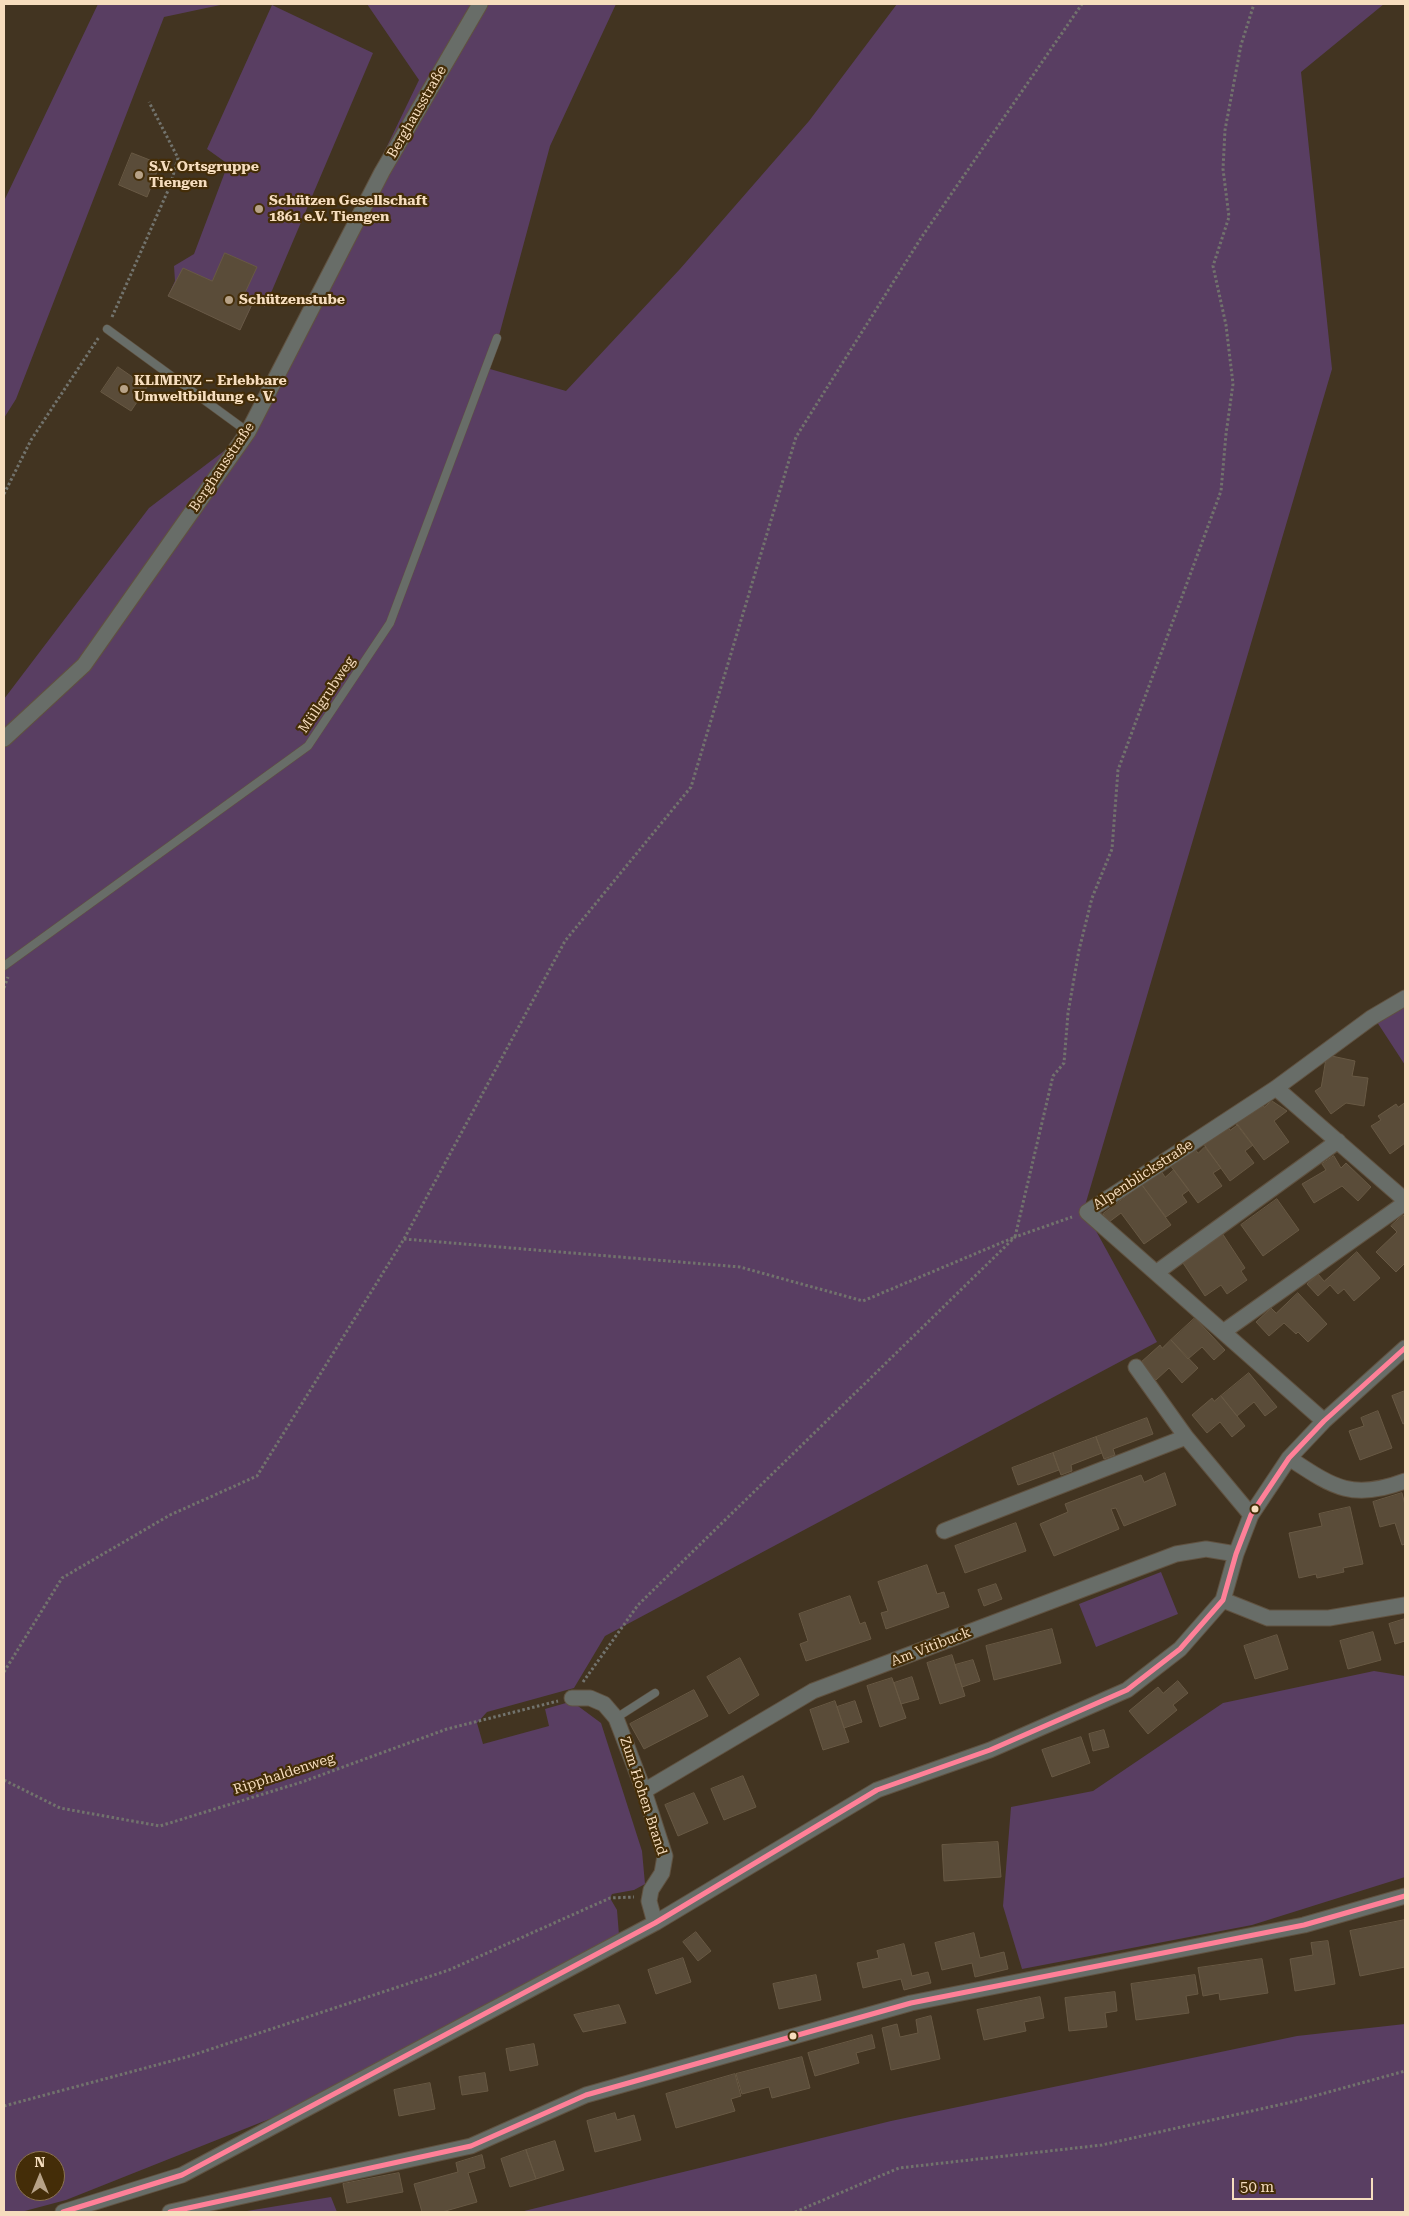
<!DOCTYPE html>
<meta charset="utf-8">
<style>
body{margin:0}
#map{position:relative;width:1409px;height:2216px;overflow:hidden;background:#423421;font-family:"Roboto Serif",serif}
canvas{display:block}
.frame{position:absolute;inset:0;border:5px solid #f6ddbe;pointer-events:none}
.north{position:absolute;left:15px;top:2151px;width:50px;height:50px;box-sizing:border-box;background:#442d08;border:1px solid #8b7351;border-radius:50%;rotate:0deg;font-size:14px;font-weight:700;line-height:20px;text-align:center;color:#f6ddbe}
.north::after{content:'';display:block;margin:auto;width:18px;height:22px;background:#b7a287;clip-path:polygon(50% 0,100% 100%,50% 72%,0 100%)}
.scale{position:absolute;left:1232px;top:2178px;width:141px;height:22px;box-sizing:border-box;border:2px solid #f6ddbe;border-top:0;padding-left:6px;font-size:15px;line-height:18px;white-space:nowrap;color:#f6ddbe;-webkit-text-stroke:4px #442d08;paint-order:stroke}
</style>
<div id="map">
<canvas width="1409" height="2216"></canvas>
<div class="frame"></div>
<div class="north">N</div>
<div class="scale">50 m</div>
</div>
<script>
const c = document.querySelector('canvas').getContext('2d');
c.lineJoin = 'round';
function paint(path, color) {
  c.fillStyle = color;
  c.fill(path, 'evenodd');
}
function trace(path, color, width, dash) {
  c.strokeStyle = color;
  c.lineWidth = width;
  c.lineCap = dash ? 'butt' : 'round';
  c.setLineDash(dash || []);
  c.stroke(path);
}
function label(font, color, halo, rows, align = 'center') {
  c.font = font + ' "Roboto Serif",serif';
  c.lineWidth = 4.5;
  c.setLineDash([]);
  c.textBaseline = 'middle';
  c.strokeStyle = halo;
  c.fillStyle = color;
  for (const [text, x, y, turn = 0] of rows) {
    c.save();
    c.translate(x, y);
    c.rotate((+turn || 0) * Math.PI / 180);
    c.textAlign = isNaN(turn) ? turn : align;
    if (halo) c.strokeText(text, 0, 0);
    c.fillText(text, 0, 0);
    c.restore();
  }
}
const green = new Path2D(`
 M 98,4 L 225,4 L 164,17 L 16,399 L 4,418 L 4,201 Z
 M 367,4 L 616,4 L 550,146 L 490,369 L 566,391 L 680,269 L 809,121 L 897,4 L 1384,4 L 1301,72 L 1332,369 L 1084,1209 L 1157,1342 L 605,1636 L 574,1688 L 487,1712 L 477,1723 L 483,1744 L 549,1726 L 545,1709 L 566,1703 L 578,1706 L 601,1723 L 642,1851 L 645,1884 L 634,1890 L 612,1894 L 610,1898 L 617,1910 L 619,1935 L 277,2116 L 66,2200 L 21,2212 L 4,2212 L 4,699 L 149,508 L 249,432 L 419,80 ZM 25,2161 L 55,2161 L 55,2191 L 25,2191 Z
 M 272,5 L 373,53 L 265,307 L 254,301 L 240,330 L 168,296 L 175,281 L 174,266 L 194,254 L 228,164 L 207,149 Z
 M 1405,1004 L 1405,1065 L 1377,1022 Z
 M 1161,1572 L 1178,1614 L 1096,1647 L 1079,1604 Z
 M 1374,1671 L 1405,1676 L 1405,1877 L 1252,1925 L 1022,1969 L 1003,1906 L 1011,1807 L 1093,1791 L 1223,1703 Z
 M 1405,2024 L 1405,2212 L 520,2212 L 891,2121 L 1297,2036 Z
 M 331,2197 L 337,2212 L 241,2212 Z`);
const building = new Path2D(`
 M 132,153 L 160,164 L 147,197 L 119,185 Z
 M 225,253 L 257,267 L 244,295 L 254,300 L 240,330 L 168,296 L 183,268 L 212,281 Z
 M 118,367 L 147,387 L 131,411 L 101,392 Z
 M 1327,1055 L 1355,1061 L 1352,1076 L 1368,1078 L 1364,1106 L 1346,1103 L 1331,1114 L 1315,1091 L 1321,1087 Z
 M 1272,1101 L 1287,1111 L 1274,1121 L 1289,1142 L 1264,1160 L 1234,1121 L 1262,1104 L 1264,1107 Z
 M 1405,1103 L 1405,1143 L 1390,1154 L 1371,1126 L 1381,1120 L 1378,1116 L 1396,1104 L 1398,1107 Z
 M 1238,1125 L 1253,1145 L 1245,1151 L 1254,1163 L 1230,1181 L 1203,1143 L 1227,1126 L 1230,1130 Z
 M 1205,1147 L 1221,1168 L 1213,1173 L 1222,1186 L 1198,1203 L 1170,1165 L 1194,1148 L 1198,1153 Z
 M 1334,1156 L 1341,1168 L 1346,1163 L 1371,1187 L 1358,1201 L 1342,1186 L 1314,1203 L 1302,1184 L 1326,1170 L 1322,1164 Z
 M 1174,1170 L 1189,1190 L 1182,1195 L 1187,1202 L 1166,1217 L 1142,1185 L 1161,1171 L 1165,1177 Z
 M 1142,1185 L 1171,1225 L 1144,1244 L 1121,1213 L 1109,1222 L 1103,1214 Z
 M 1277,1199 L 1299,1230 L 1263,1256 L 1241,1225 Z
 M 1403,1215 L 1405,1217 L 1405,1263 L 1396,1272 L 1376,1252 L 1397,1232 L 1391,1226 Z
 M 1222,1233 L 1245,1268 L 1241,1271 L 1247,1280 L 1227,1294 L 1221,1285 L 1205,1296 L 1181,1260 Z
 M 1357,1252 L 1380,1278 L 1354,1301 L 1344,1289 L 1338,1294 L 1330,1285 L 1318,1296 L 1307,1284 L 1318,1274 L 1324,1281 Z
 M 1298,1293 L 1327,1324 L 1308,1342 L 1298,1332 L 1296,1334 L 1284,1323 L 1269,1336 L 1256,1322 L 1271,1308 L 1276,1313 Z
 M 1195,1318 L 1225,1350 L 1214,1360 L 1202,1347 L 1188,1359 L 1171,1340 Z
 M 1171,1340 L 1198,1368 L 1182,1383 L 1169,1368 L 1156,1380 L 1140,1363 L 1160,1345 L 1162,1348 Z
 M 1249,1373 L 1277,1407 L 1265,1416 L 1254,1402 L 1237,1416 L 1221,1396 Z
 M 1405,1391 L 1405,1423 L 1403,1424 L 1392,1396 Z
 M 1221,1396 L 1245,1426 L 1232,1437 L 1220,1422 L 1207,1433 L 1192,1415 L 1212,1398 L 1214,1401 Z
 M 1378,1411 L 1392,1448 L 1360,1460 L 1349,1431 L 1364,1426 L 1361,1418 Z
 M 1147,1418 L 1153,1434 L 1113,1449 L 1115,1455 L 1104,1459 L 1096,1437 Z
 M 1096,1437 L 1102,1453 L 1071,1465 L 1072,1471 L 1061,1475 L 1053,1453 Z
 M 1053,1453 L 1059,1470 L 1018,1485 L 1012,1468 Z
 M 1165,1473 L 1176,1505 L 1124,1526 L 1116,1508 L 1111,1509 L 1119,1529 L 1054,1556 L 1040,1524 L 1068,1512 L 1065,1504 L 1141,1475 L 1144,1482 Z
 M 1402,1493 L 1405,1505 L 1405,1544 L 1402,1545 L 1395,1523 L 1380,1527 L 1373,1502 Z
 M 1350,1507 L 1363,1564 L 1343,1568 L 1344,1572 L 1317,1578 L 1316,1574 L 1299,1578 L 1289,1533 L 1322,1526 L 1319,1514 Z
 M 1016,1523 L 1026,1551 L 965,1573 L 955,1546 Z
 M 927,1565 L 937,1594 L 944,1592 L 949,1607 L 886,1629 L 881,1613 L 888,1611 L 878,1582 Z
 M 996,1584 L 1002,1599 L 984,1606 L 978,1590 Z
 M 850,1596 L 860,1624 L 865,1622 L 871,1639 L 806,1661 L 800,1644 L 808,1641 L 799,1614 Z
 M 1405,1619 L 1405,1641 L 1395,1644 L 1389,1624 Z
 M 1052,1629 L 1061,1663 L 994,1680 L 986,1646 Z
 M 1373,1632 L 1381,1660 L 1348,1669 L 1340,1641 Z
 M 1277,1635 L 1288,1669 L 1255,1679 L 1244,1646 Z
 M 952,1655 L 965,1696 L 940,1704 L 927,1663 Z
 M 740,1658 L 759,1695 L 729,1714 L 707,1677 Z
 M 973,1660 L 980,1681 L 962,1687 L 955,1665 Z
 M 912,1677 L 919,1699 L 901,1704 L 894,1683 Z
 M 892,1678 L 906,1718 L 880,1727 L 867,1686 Z
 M 1178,1681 L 1188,1693 L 1173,1705 L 1177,1710 L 1148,1734 L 1129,1711 L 1158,1687 L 1163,1693 Z
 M 694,1690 L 708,1716 L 644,1749 L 630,1724 Z
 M 835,1701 L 849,1742 L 823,1750 L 810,1710 Z
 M 855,1701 L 862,1722 L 844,1728 L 837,1707 Z
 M 1104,1730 L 1109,1747 L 1093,1751 L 1089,1734 Z
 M 1081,1737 L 1090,1763 L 1052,1777 L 1042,1750 Z
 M 743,1776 L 756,1807 L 724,1820 L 711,1789 Z
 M 694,1793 L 708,1823 L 678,1836 L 665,1805 Z
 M 998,1842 L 1001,1877 L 944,1881 L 942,1845 Z
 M 1405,1920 L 1405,1967 L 1360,1976 L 1350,1931 Z
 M 696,1932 L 711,1951 L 698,1961 L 683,1942 Z
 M 974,1933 L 980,1958 L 1004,1952 L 1008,1969 L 975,1977 L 972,1963 L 942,1970 L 935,1943 Z
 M 1328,1941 L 1335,1984 L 1295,1991 L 1290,1959 L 1313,1955 L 1311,1943 Z
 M 904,1944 L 912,1976 L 928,1972 L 931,1983 L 904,1990 L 901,1979 L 863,1988 L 857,1963 L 879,1958 L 877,1951 Z
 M 683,1958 L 691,1982 L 656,1994 L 648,1970 Z
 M 1262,1959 L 1268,1993 L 1220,2000 L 1219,1993 L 1203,1996 L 1198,1968 Z
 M 816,1975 L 821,2000 L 779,2009 L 773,1984 Z
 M 1195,1975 L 1198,1994 L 1186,1996 L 1189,2013 L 1136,2020 L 1131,1984 Z
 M 1115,1992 L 1117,2011 L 1105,2013 L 1107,2027 L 1069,2031 L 1065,1998 Z
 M 1040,1997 L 1044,2018 L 1024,2022 L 1026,2031 L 984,2040 L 977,2010 Z
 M 619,2005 L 626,2023 L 583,2032 L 574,2015 Z
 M 931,2016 L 940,2059 L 891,2070 L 882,2028 L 897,2024 L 900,2037 L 918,2033 L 916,2020 Z
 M 872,2035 L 875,2048 L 856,2053 L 859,2063 L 815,2076 L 808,2053 Z
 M 534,2044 L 538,2065 L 510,2071 L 506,2049 Z
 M 802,2057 L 810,2088 L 772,2098 L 769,2087 L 742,2094 L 736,2074 Z
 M 485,2073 L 488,2091 L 462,2095 L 459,2077 Z
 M 735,2074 L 741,2096 L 731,2099 L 735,2111 L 676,2128 L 666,2094 Z
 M 430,2083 L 435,2109 L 399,2116 L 394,2090 Z
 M 615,2113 L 617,2120 L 634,2115 L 641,2140 L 595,2152 L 587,2121 Z
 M 555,2141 L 564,2170 L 536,2179 L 526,2150 Z
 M 526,2150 L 536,2179 L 510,2187 L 501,2159 Z
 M 482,2155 L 485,2168 L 468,2173 L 477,2202 L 442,2212 L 422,2212 L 414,2184 L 458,2172 L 456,2163 Z
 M 399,2173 L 403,2192 L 347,2203 L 343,2184 Z`);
const path = new Path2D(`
 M 112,317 L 170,186 L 178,158 L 149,102
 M 4,494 L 31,440 L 99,337
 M 4,988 L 8,977
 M 404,1239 L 740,1267 L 863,1301 L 1015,1237 L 1053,1076 L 1064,1063 L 1068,1013 L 1079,950 L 1092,898 L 1112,849 L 1118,770 L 1221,491 L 1226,434 L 1233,384 L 1226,325 L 1213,266 L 1229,217 L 1223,169 L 1225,130 L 1241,45 L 1254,4
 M 4,1672 L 62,1578 L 170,1515 L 257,1476 L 404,1239 L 565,941 L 691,787 L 796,437 L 921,238 L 1082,4
 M 583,1682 L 638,1605 L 1015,1237 L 1072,1217
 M 4,1780 L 60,1808 L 160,1826 L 302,1782 L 447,1729 L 558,1701
 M 4,2106 L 190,2056 L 449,1970 L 610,1898 L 634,1897
 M 795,2212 L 899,2168 L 1102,2145 L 1296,2101 L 1405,2071`);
const service = new Path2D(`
 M 107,329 L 248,432
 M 4,966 L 308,746 L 390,623 L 497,338
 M 616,1718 L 655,1693`);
const minor = new Path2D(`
 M 4,739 L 84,665 L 248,432 L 382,172 L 480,4
 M 1276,1088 L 1405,1200
 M 1157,1272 L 1338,1141
 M 1223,1332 L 1405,1203
 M 1136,1367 L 1186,1437 L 1251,1515
 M 1324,1421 L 1087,1212 L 1276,1088 L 1371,1018 L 1405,998
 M 1289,1458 C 1333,1487 1352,1501 1405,1481
 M 944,1531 L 1186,1437
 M 1223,1600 L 1268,1618 L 1329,1618 L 1405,1605
 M 572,1698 L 590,1698 L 604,1704 L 616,1718 L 644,1791 L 665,1856 L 662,1873 L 651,1890 L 649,1901 L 655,1923
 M 644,1791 L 813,1691 L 1176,1554 L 1206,1549 L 1236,1554
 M 63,2212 L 182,2175 L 655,1923 L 877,1790 L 990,1750 L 1127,1690 L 1180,1649 L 1223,1600 L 1236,1554 L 1251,1515 L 1289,1458 L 1324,1421 L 1405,1348
 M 170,2212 L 471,2146 L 586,2095 L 911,2003 L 1304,1925 L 1405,1896`);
const bus1 = new Path2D(`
 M 63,2212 L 182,2175 L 655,1923 L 877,1790 L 990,1750 L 1127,1690 L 1180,1649 L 1223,1600 L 1236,1554 L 1251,1515 L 1289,1458 L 1324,1421 L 1405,1348
 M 170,2212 L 471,2146 L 586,2095 L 911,2003 L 1304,1925 L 1405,1896`);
const markers = [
 [139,175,5,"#b7a287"],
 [259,209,5,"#b7a287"],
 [229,300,5,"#b7a287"],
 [124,389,5,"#b7a287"],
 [1255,1509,4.5,"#f6ddbe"],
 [793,2036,4.5,"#f6ddbe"]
];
const streetNames = [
 ["Berghausstraße",417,112,-60],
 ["Berghausstraße",222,467,-56],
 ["Müllgrubweg",327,695,-56],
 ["Alpenblickstraße",1143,1175,-33],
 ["Am Vitibuck",931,1647,-21],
 ["Ripphaldenweg",284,1774,-18],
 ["Zum Hohen Brand",643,1796,72]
];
const poiNames = [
 ["S.V. Ortsgruppe",149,167],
 ["Tiengen",149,183],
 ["Schützen Gesellschaft",269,201],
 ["1861 e.V. Tiengen",269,217],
 ["Schützenstube",239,300],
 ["KLIMENZ – Erlebbare",134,381],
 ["Umweltbildung e. V.",134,397]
];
paint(green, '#593e62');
paint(building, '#5a4c39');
trace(building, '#685944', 1);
trace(service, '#605240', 9);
trace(minor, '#605240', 17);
trace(path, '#72736d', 3, [2.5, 2.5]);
trace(service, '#686d68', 8);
trace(minor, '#686d68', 15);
trace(bus1, '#ff8098', 5);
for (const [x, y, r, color] of markers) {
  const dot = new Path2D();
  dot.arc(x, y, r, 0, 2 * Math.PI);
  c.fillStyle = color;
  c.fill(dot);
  trace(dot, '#442d08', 2);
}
label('14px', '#f6ddbe', '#442d08', streetNames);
label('bold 14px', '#f6ddbe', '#442d08', poiNames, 'left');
</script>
